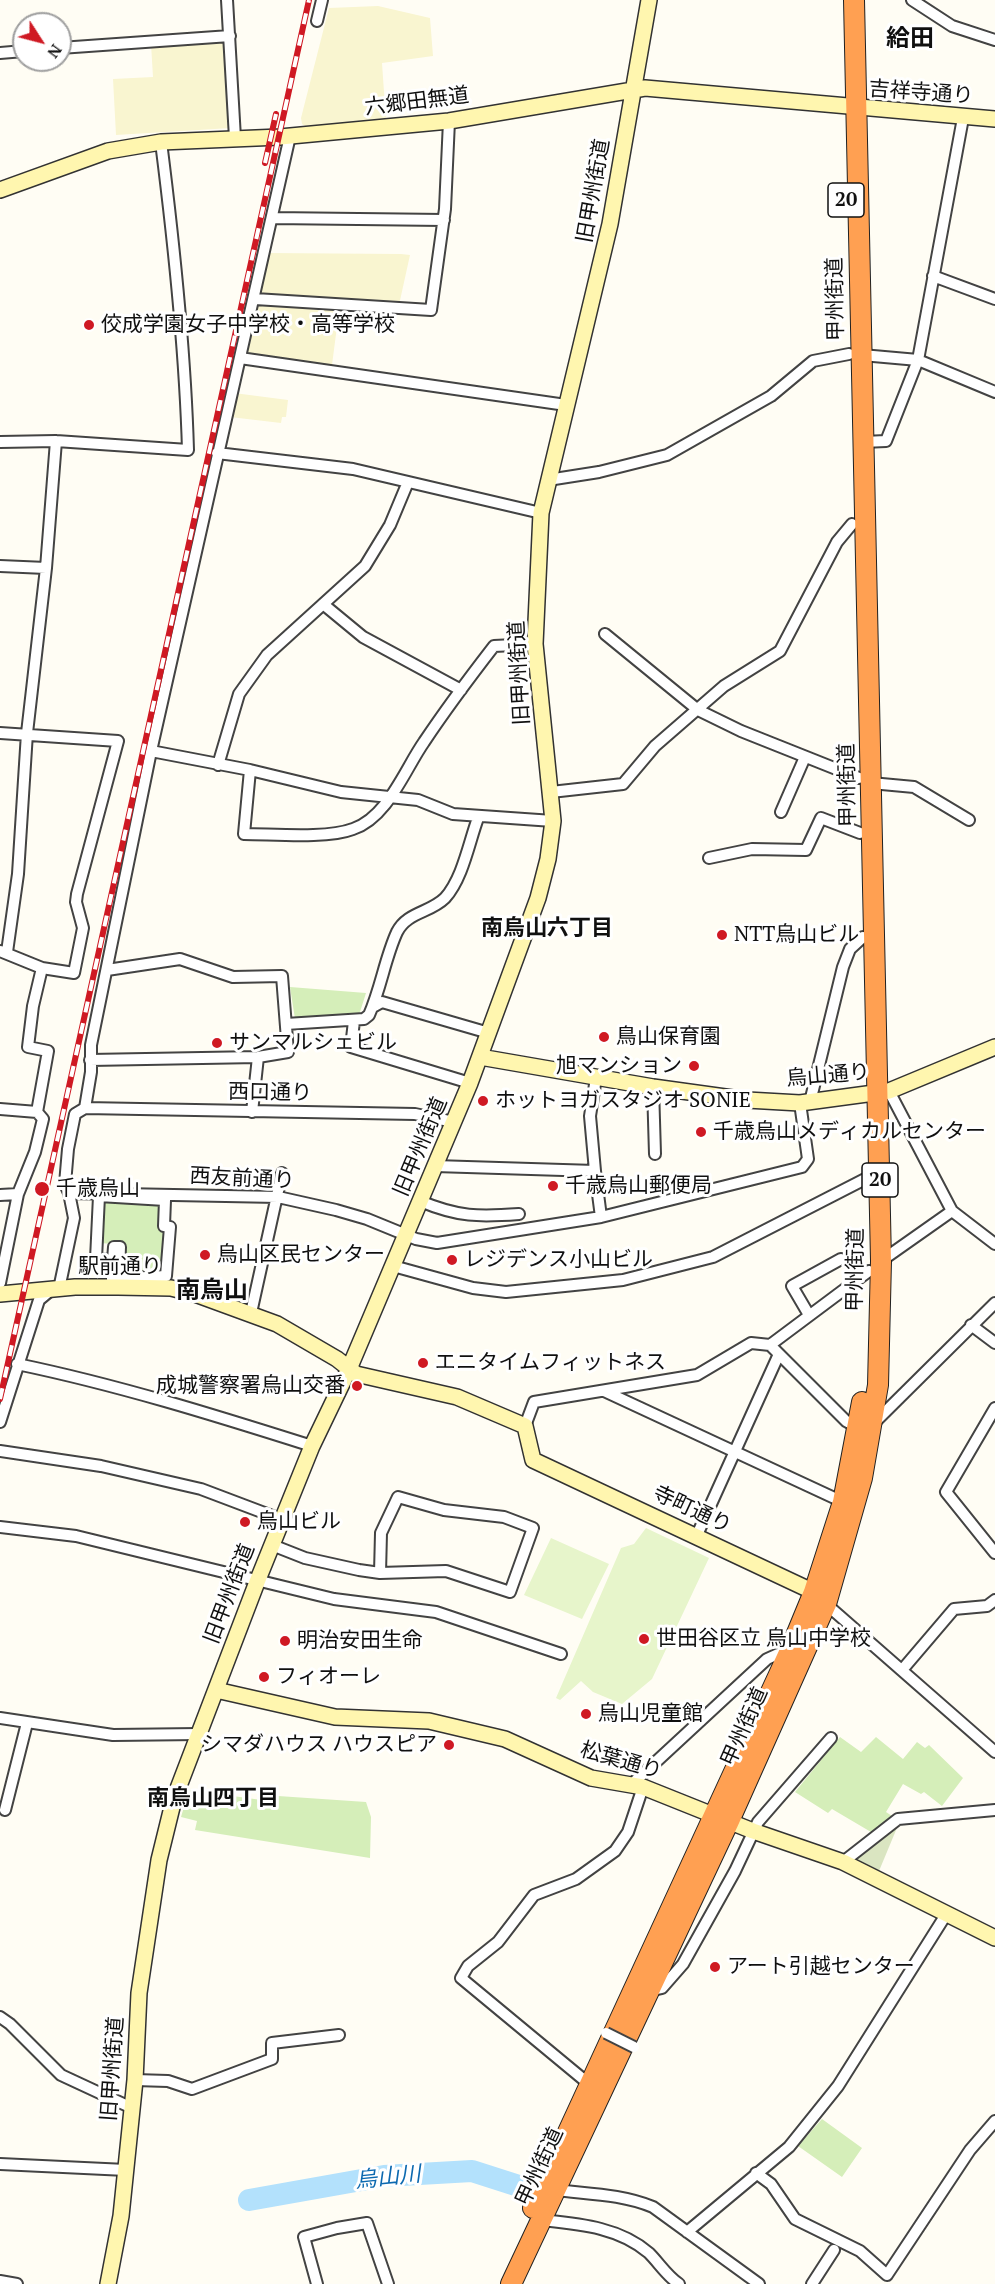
<!DOCTYPE html>
<meta charset="utf-8">
<style>
body{margin:0}
#map{position:relative;width:995px;height:2284px;overflow:hidden;background:#fffdf4;font-family:"PT Serif",serif}
canvas{display:block}
.north{position:absolute;left:12px;top:12px;width:60px;height:60px;box-sizing:border-box;background:#fff;border:2px solid #9f9f9f;border-radius:50%;rotate:126deg;font-size:16px;font-weight:700;line-height:24px;text-align:center;color:#101010}
.north::after{content:'';display:block;margin:auto;width:21px;height:27px;background:#cf1923;clip-path:polygon(50% 0,100% 100%,50% 72%,0 100%)}
</style>
<div id="map">
<canvas width="995" height="2284"></canvas>
<div class="north">N</div>
</div>
<script>
const c = document.querySelector('canvas').getContext('2d');
c.lineJoin = 'round';
function paint(path, color) {
  c.fillStyle = color;
  c.fill(path, 'evenodd');
}
function trace(path, color, width, dash) {
  c.strokeStyle = color;
  c.lineWidth = width;
  c.lineCap = dash ? 'butt' : 'round';
  c.setLineDash(dash || []);
  c.stroke(path);
}
function label(font, color, halo, rows, align = 'center') {
  c.font = font + ' "PT Serif","Noto Sans JP",serif';
  c.lineWidth = 6;
  c.setLineDash([]);
  c.textBaseline = 'middle';
  c.strokeStyle = halo;
  c.fillStyle = color;
  for (const [text, x, y, turn = 0] of rows) {
    c.save();
    c.translate(x, y);
    c.rotate((+turn || 0) * Math.PI / 180);
    c.textAlign = isNaN(turn) ? turn : align;
    if (halo) c.strokeText(text, 0, 0);
    c.fillText(text, 0, 0);
    c.restore();
  }
}
const farmland = new Path2D(`
 M 378,6 L 430,18 L 433,56 L 382,63 L 386,121 L 305,126 L 302,124 L 301,118 L 329,8 Z
 M 226,39 L 231,128 L 116,135 L 113,79 L 153,77 L 151,44 Z
 M 268,253 L 401,254 L 410,255 L 399,305 L 260,296 L 258,294 Z
 M 258,305 L 339,311 L 332,365 L 245,357 L 254,308 Z
 M 234,393 L 288,400 L 286,417 L 282,417 L 281,423 L 230,417 Z`);
const green = new Path2D(`
 M 290,987 L 366,993 L 360,1012 L 353,1017 L 295,1019 Z
 M 102,1198 L 163,1202 L 166,1276 L 122,1276 L 116,1244 L 98,1243 Z
 M 840,1737 L 861,1752 L 876,1737 L 903,1759 L 917,1742 L 925,1748 L 929,1745 L 963,1778 L 942,1806 L 924,1792 L 921,1794 L 903,1784 L 886,1812 L 892,1816 L 871,1832 L 832,1809 L 828,1813 L 795,1792 Z
 M 189,1790 L 276,1802 L 278,1796 L 366,1802 L 371,1817 L 370,1858 L 195,1830 L 197,1821 L 181,1817 Z
 M 822,2119 L 862,2148 L 842,2177 L 798,2146 Z`);
const cemetery = new Path2D(`
 M 899,1823 L 879,1871 L 853,1860 Z`);
const pitch = new Path2D(`
 M 646,1528 L 709,1558 L 652,1679 L 622,1704 L 593,1692 L 581,1681 L 560,1700 L 556,1698 L 621,1548 L 634,1544 Z
 M 551,1538 L 609,1564 L 582,1619 L 524,1595 Z`);
const river = new Path2D(`
 M 249,2200 L 384,2176 L 472,2171 L 525,2188`);
const street = new Path2D(`
 M 227,0 L 235,138
 M 912,0 L 952,26 L 995,40
 M 317,21 L 322,0
 M 60,48 L 230,36
 M 0,53 L 24,51
 M 272,218 L 444,220
 M 933,276 L 995,299
 M 255,299 L 431,310 L 445,209 L 449,121
 M 862,355 L 918,360 L 995,392
 M 240,358 L 566,405
 M 0,442 L 56,441 L 188,450 C 185,346 174,244 161,142
 M 863,442 L 886,441 L 918,360 L 963,118
 M 217,453 L 353,469 L 541,513
 M 548,480 L 599,472 L 667,455 L 771,396 L 813,361 L 849,354
 M 0,566 L 46,568
 M 323,604 L 363,637 L 461,690
 M 605,634 L 698,710 L 741,731 L 859,778
 M 0,733 L 118,741 L 77,894 L 76,902 L 83,928 L 74,973 L 42,968 L 0,951
 M 151,751 L 250,770 L 341,792 L 418,800 L 453,814 L 553,821
 M 218,765 L 239,694 L 267,655 L 365,566 L 390,525 L 408,482
 M 250,770 L 244,834 C 273,834 327,839 353,829 C 388,817 405,769 424,742 C 446,709 470,677 494,646 L 535,644
 M 871,783 L 914,787 L 969,820
 M 551,792 L 623,784 L 655,746 L 724,686 L 780,651 L 837,542 L 852,524
 M 781,812 L 805,757
 M 709,858 L 752,849 L 806,850 L 821,818 L 860,833
 M 7,952 L 18,874 L 27,733 L 46,568 L 56,441
 M 373,1007 L 382,1002 L 489,1033
 M 354,1021 L 351,1047 L 470,1083
 M 286,1024 L 364,1019 L 369,1015 C 381,988 385,958 397,932 C 407,912 430,913 445,898 C 463,878 469,842 478,818
 M 90,1060 L 258,1057 L 288,1052 L 282,976 L 233,977 L 180,959 L 107,970
 M 653,1087 L 655,1154
 M 889,1091 L 952,1211 L 995,1244
 M 810,1102 L 843,967 L 850,949 L 863,937
 M 85,1108 L 415,1114 L 454,1122
 M 0,1109 L 37,1112
 M 252,1112 L 258,1057
 M 435,1166 L 595,1171 L 590,1116 L 596,1078
 M 595,1171 L 601,1217
 M 69,1193 L 278,1197 L 336,1210 L 367,1219 L 416,1239 L 437,1243 L 601,1217 L 802,1167 L 808,1159 L 800,1103
 M 0,1195 L 18,1194
 M 99,1196 L 165,1200 L 164,1226 L 170,1227 L 166,1276 L 112,1279 L 112,1272 L 119,1272 L 120,1247 L 114,1247 L 113,1260 L 96,1259 Z
 M 420,1201 C 458,1217 479,1217 519,1214
 M 881,1261 L 952,1211
 M 393,1266 L 473,1288 L 506,1292 L 623,1280 L 713,1257 L 869,1177
 M 0,1283 L 18,1194 L 35,1152 L 43,1119 L 37,1112 L 48,1051 L 28,1047 L 33,1006 L 42,968
 M 59,1289 L 74,1218 L 69,1193 L 65,1184 L 68,1149 L 75,1114 L 85,1108 L 91,1072 L 91,1045 L 151,751 L 290,136
 M 251,1313 L 282,1173
 M 809,1315 L 792,1286 L 841,1259
 M 971,1325 L 995,1343
 M 770,1345 L 869,1271
 M 17,1364 C 118,1385 214,1415 312,1446
 M 604,1391 L 843,1502
 M 995,1408 L 946,1492 L 995,1553
 M 0,1422 L 39,1300 L 51,1290
 M 874,1423 L 995,1303
 M 525,1426 L 534,1402 L 697,1375 L 751,1343 L 770,1345 L 846,1421 L 857,1427
 M 0,1451 L 101,1466 L 201,1489 L 283,1520
 M 0,1527 L 76,1536 L 334,1599 L 436,1612 L 561,1654
 M 697,1535 L 779,1354
 M 272,1545 L 305,1558 L 359,1570 L 380,1573 L 446,1571 L 510,1592 L 533,1528 L 504,1517 L 444,1510 L 398,1497 L 381,1533 L 380,1573
 M 826,1604 L 995,1752
 M 902,1670 L 954,1609 L 987,1606 L 995,1600
 M 0,1718 L 113,1735 L 199,1734
 M 632,1784 L 767,1659 L 778,1654 L 788,1655
 M 5,1810 L 27,1723
 M 843,1862 L 898,1819 L 995,1810
 M 649,1991 L 662,1988 L 683,1964 L 735,1871 L 758,1822 L 831,1738
 M 0,2017 L 10,2024 L 61,2075 L 132,2108
 M 135,2080 L 168,2081 L 192,2089 L 272,2059 L 272,2043 L 339,2035
 M 589,2084 L 461,1978 L 468,1966 L 498,1942 L 534,1895 L 576,1879 L 615,1851 L 628,1832 L 643,1787
 M 0,2164 L 126,2170
 M 756,2173 L 771,2184 L 795,2219 L 860,2251 L 887,2275 L 970,2150 L 995,2121
 M 556,2190 C 588,2194 622,2194 653,2207 L 759,2284
 M 541,2220 C 579,2224 619,2227 649,2253 C 659,2263 667,2276 679,2284
 M 687,2232 L 789,2147 L 838,2086 L 947,1913
 M 0,2281 L 17,2284
 M 317,2284 L 304,2237 L 337,2228 L 367,2223 L 388,2284
 M 812,2284 L 834,2250`);
const secondary = new Path2D(`
 M 0,190 L 108,151 L 161,142 L 280,137 L 449,121 L 645,88 L 995,119
 M 480,1057 L 653,1087 L 747,1100 L 800,1103 L 889,1091 L 995,1047
 M 0,1294 L 75,1287 L 118,1287 L 171,1288 L 195,1294 L 277,1324 L 337,1359 L 356,1374 L 457,1397 L 525,1426 L 533,1460 L 814,1592 L 820,1598
 M 216,1690 L 335,1717 L 429,1721 L 505,1739 L 591,1778 L 643,1787 L 753,1831 L 843,1862 L 995,1938
 M 108,2284 L 121,2216 L 135,2080 L 139,1993 L 159,1860 L 174,1799 L 257,1582 L 312,1446 L 349,1369 L 470,1083 L 538,898 L 548,859 L 553,821 L 535,644 L 541,513 L 610,224 L 649,0`);
const highway = new Path2D(`
 M 533,2208 L 788,1655 L 814,1592 L 843,1502 L 862,1402
 M 511,2284 L 729,1821 L 826,1604 L 862,1478 L 878,1385 L 881,1261 L 854,0`);
const rail = new Path2D(`
 M 265,163 L 276,114
 M 0,1399 L 309,0`);
const streetBridge = new Path2D(`
 M 606,2033 L 634,2047`);
const markers = [
 [89,325,6,"#cf1923"],
 [722,935,6,"#cf1923"],
 [604,1037,6,"#cf1923"],
 [217,1043,6,"#cf1923"],
 [694,1066,6,"#cf1923"],
 [483,1101,6,"#cf1923"],
 [701,1132,6,"#cf1923"],
 [553,1186,6,"#cf1923"],
 [42,1189,8,"#cf1923"],
 [205,1255,6,"#cf1923"],
 [452,1260,6,"#cf1923"],
 [423,1363,6,"#cf1923"],
 [357,1386,6,"#cf1923"],
 [245,1522,6,"#cf1923"],
 [644,1639,6,"#cf1923"],
 [285,1641,6,"#cf1923"],
 [264,1677,6,"#cf1923"],
 [586,1714,6,"#cf1923"],
 [449,1745,6,"#cf1923"],
 [715,1967,6,"#cf1923"]
];
const shields = [
 [846,200,36],
 [880,1180,36]
];
const shieldNames = [
 ["20",846,200],
 ["20",880,1180]
];
const streetNames = [
 ["吉祥寺通り",921,93,4],
 ["六郷田無道",417,102,-7],
 ["旧甲州街道",594,191,-80],
 ["甲州街道",836,299,-91],
 ["旧甲州街道",520,673,-93],
 ["甲州街道",848,785,-91],
 ["烏山通り",828,1076,-5],
 ["西口通り",270,1093,1],
 ["旧甲州街道",421,1147,-67],
 ["西友前通り",242,1179,3],
 ["駅前通り",120,1267],
 ["甲州街道",856,1270,-89],
 ["寺町通り",692,1510,25],
 ["旧甲州街道",230,1594,-69],
 ["甲州街道",745,1727,-66],
 ["松葉通り",621,1761,16],
 ["旧甲州街道",113,2069,-86],
 ["甲州街道",540,2167,-65]
];
const poiNames = [
 ["佼成学園女子中学校・高等学校",101,325],
 ["NTT烏山ビル",734,935],
 ["鳥山保育園",616,1037],
 ["サンマルシェビル",229,1043],
 ["旭マンション",682,1066,"right"],
 ["ホットヨガスタジオ SONIE",495,1101],
 ["千歳烏山メディカルセンター",713,1132],
 ["千歳烏山郵便局",565,1186],
 ["千歳烏山",56,1189],
 ["烏山区民センター",217,1255],
 ["レジデンス小山ビル",464,1260],
 ["エニタイムフィットネス",435,1363],
 ["成城警察署烏山交番",345,1386,"right"],
 ["烏山ビル",257,1522],
 ["世田谷区立 烏山中学校",656,1639],
 ["明治安田生命",297,1641],
 ["フィオーレ",276,1677],
 ["烏山児童館",598,1714],
 ["シマダハウス ハウスピア",437,1745,"right"],
 ["アート引越センター",727,1967]
];
const neighbourhoodNames = [
 ["南烏山六丁目",547,929],
 ["南烏山四丁目",213,1799]
];
const waterNames = [
 ["烏山川",388,2178,-6]
];
const quarterNames = [
 ["給田",910,39],
 ["南烏山",212,1291]
];
paint(farmland, '#f9f5d0');
paint(green, '#d5eeb9');
paint(cemetery, '#dae5c1');
paint(pitch, '#e7f5cb');
trace(river, '#b3e1fc', 22);
trace(street, '#434343', 14);
trace(secondary, '#323232', 18);
trace(highway, '#212121', 22);
trace(street, '#fff', 10);
trace(secondary, '#fff6af', 15);
trace(highway, '#ffa052', 20);
trace(rail, '#cf1923', 6);
trace(rail, '#fff', 4, [11]);
trace(streetBridge, '#434343', 14, []);
trace(streetBridge, '#fff', 10);
for (const [x, y, r, color] of markers) {
  const dot = new Path2D();
  dot.arc(x, y, r, 0, 2 * Math.PI);
  c.fillStyle = color;
  c.fill(dot);
  trace(dot, '#fff', 2);
}
for (const [x, y, w] of shields) {
  const box = new Path2D();
  box.roundRect(x - w / 2, y - 17, w, 34, 4.5);
  c.fillStyle = '#fff';
  c.fill(box);
  trace(box, '#101010', 1.5);
}
label('bold 20px', '#101010', null, shieldNames);
label('21px', '#101010', '#fff', streetNames);
label('21px', '#101010', '#fff', poiNames, 'left');
label('bold 22px', '#101010', '#fff', neighbourhoodNames);
label('italic 22px', '#0c69b0', '#fff', waterNames);
label('bold 24px', '#101010', '#fff', quarterNames);
</script>
